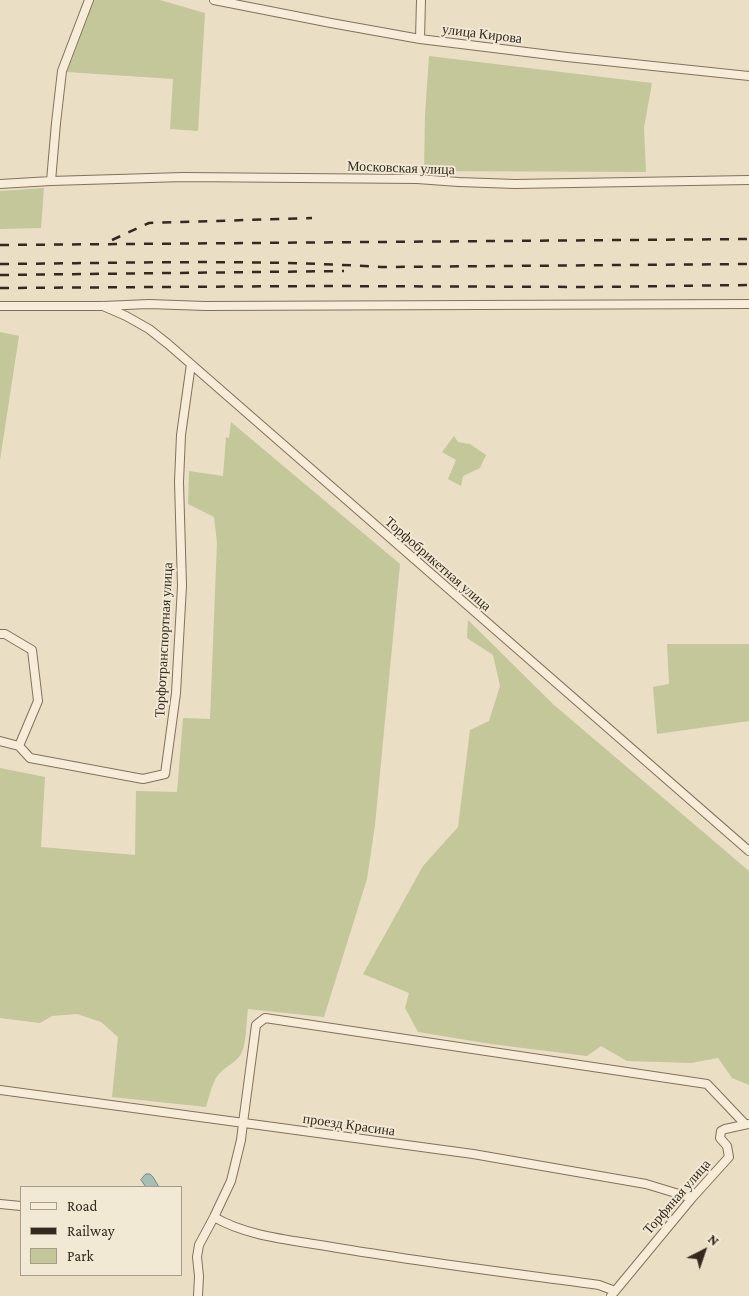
<!DOCTYPE html>
<meta charset="utf-8">
<style>
body{margin:0}
#map{position:relative;width:749px;height:1296px;overflow:hidden;background:#eadec5;font-family:"Crimson Pro",serif}
canvas{display:block}
.legend{position:absolute;left:20px;top:1186px;width:162px;height:90px;box-sizing:border-box;background:#f2e9d4;border:1px solid #a69c8c;margin:0;padding:6px 9px;list-style:none;font-size:15px;color:#35291f}
.legend li{display:flex;align-items:center;gap:10px;height:25px}
.legend b{width:25px;border:1px solid #a69c8c}
.north{position:absolute;left:679px;top:1226px;width:50px;height:50px;-webkit-text-stroke:4px #f2e9d4;paint-order:stroke;rotate:41deg;font-size:14px;font-weight:700;line-height:20px;text-align:center;color:#35291f}
.north::after{content:'';display:block;margin:auto;width:18px;height:22px;background:#35291f;clip-path:polygon(50% 0,100% 100%,50% 72%,0 100%)}
</style>
<div id="map">
<canvas width="749" height="1296"></canvas>
<ul class="legend">
<li><b style="height:6px;background:#f6ecd7"></b>Road</li>
<li><b style="height:6px;background:#35291f"></b>Railway</li>
<li><b style="height:14px;background:#c3c79a"></b>Park</li>
</ul>
<div class="north">N</div>
</div>
<script>
const c = document.querySelector('canvas').getContext('2d');
c.lineJoin = 'round';
function paint(path, color) {
  c.fillStyle = color;
  c.fill(path, 'evenodd');
}
function trace(path, color, width, dash) {
  c.strokeStyle = color;
  c.lineWidth = width;
  c.lineCap = dash ? 'butt' : 'round';
  c.setLineDash(dash || []);
  c.stroke(path);
}
function label(font, color, halo, rows, align = 'center') {
  c.font = font + ' "Crimson Pro",serif';
  c.lineWidth = 4;
  c.setLineDash([]);
  c.textBaseline = 'middle';
  c.strokeStyle = halo;
  c.fillStyle = color;
  for (const [text, x, y, turn = 0] of rows) {
    c.save();
    c.translate(x, y);
    c.rotate((+turn || 0) * Math.PI / 180);
    c.textAlign = isNaN(turn) ? turn : align;
    if (halo) c.strokeText(text, 0, 0);
    c.fillText(text, 0, 0);
    c.restore();
  }
}
const green = new Path2D(`
 M 94,0 L 160,0 L 205,13 L 198,131 L 170,129 L 173,79 L 67,72 Z
 M 429,56 L 652,83 L 644,128 L 646,172 L 424,171 L 425,115 Z
 M 44,188 L 41,228 L 0,229 L 0,191 Z
 M 0,332 L 19,336 L 0,460 Z
 M 231,422 L 400,564 L 375,825 L 367,879 L 324,1017 L 248,1009 C 246,1022 247,1039 242,1052 C 238,1061 228,1065 222,1071 C 212,1079 210,1095 206,1107 L 112,1097 L 118,1037 L 101,1022 L 77,1014 L 52,1016 L 40,1023 L 0,1018 L 0,768 L 45,777 L 41,847 L 135,855 L 136,791 L 177,792 L 183,718 L 210,719 L 217,542 L 214,517 L 188,504 L 189,471 L 223,476 L 226,437 L 229,438 Z
 M 454,436 L 458,442 L 470,444 L 486,455 L 480,468 L 463,476 L 461,486 L 448,479 L 456,460 L 442,452 Z
 M 468,620 L 554,705 L 749,871 L 749,1085 L 732,1078 L 718,1058 L 691,1063 L 627,1061 L 601,1046 L 587,1056 L 491,1044 L 418,1032 L 405,1008 L 409,993 L 363,974 L 423,866 L 458,827 L 470,730 L 489,721 L 500,686 L 493,655 L 467,638 Z
 M 667,644 L 749,644 L 749,721 L 657,734 L 653,687 L 669,684 Z`);
const water = new Path2D(`
 M 146,1174 L 150,1174 L 153,1177 L 159,1187 L 146,1187 L 141,1180 Z`);
const minor = new Path2D(`
 M 214,0 L 331,23 L 420,39 L 567,57 L 749,76
 M 420,39 L 421,0
 M 51,181 L 56,123 L 62,71 L 89,0
 M 0,184 L 51,181 L 183,177 L 417,179 L 459,182 L 515,184 L 749,180
 M 0,306 L 103,306 L 149,304 L 205,306 L 749,304
 M 103,306 L 126,316 L 149,329 L 168,344 L 749,851
 M 0,634 L 5,634 L 32,650 L 38,701 L 19,746
 M 0,741 L 19,746 L 30,758 L 143,779 L 165,774 L 176,693 L 182,586 L 179,482 L 181,435 L 191,364
 M 0,1090 L 473,1154 L 646,1184 L 692,1198
 M 0,1204 L 21,1206
 M 214,1217 C 248,1237 293,1240 332,1247 C 420,1262 510,1273 599,1285 L 615,1291
 M 198,1296 L 199,1276 L 197,1257 L 199,1245 L 214,1217 L 231,1181 L 241,1140 L 243,1123 L 256,1025 L 265,1018 L 707,1084 L 745,1124
 M 611,1296 L 692,1198 L 729,1157 L 727,1146 L 720,1138 L 721,1131 L 725,1129 L 749,1124`);
const rail = new Path2D(`
 M 112,240 L 149,223 L 312,218
 M 0,245 L 749,239
 M 0,264 C 127,263 254,259 381,267 L 749,264
 M 0,275 L 344,271
 M 0,288 L 319,286 L 593,287 L 749,285`);
const streetNames = [
 ["улица Кирова",482,34,7],
 ["Московская улица",401,168,2],
 ["Торфобрикетная улица",438,564,41],
 ["Торфотранспортная улица",164,640,-87],
 ["проезд Красина",349,1125,8],
 ["Торфяная улица",677,1197,-49]
];
paint(green, '#c3c79a');
paint(water, '#a6beb6');
trace(water, '#6e8b83', 1);
trace(minor, '#83715c', 10);
trace(minor, '#f6ecd7', 8);
trace(rail, '#35291f', 2.5, [9, 9]);
label('14px', '#35291f', '#f2e9d4', streetNames);
</script>
